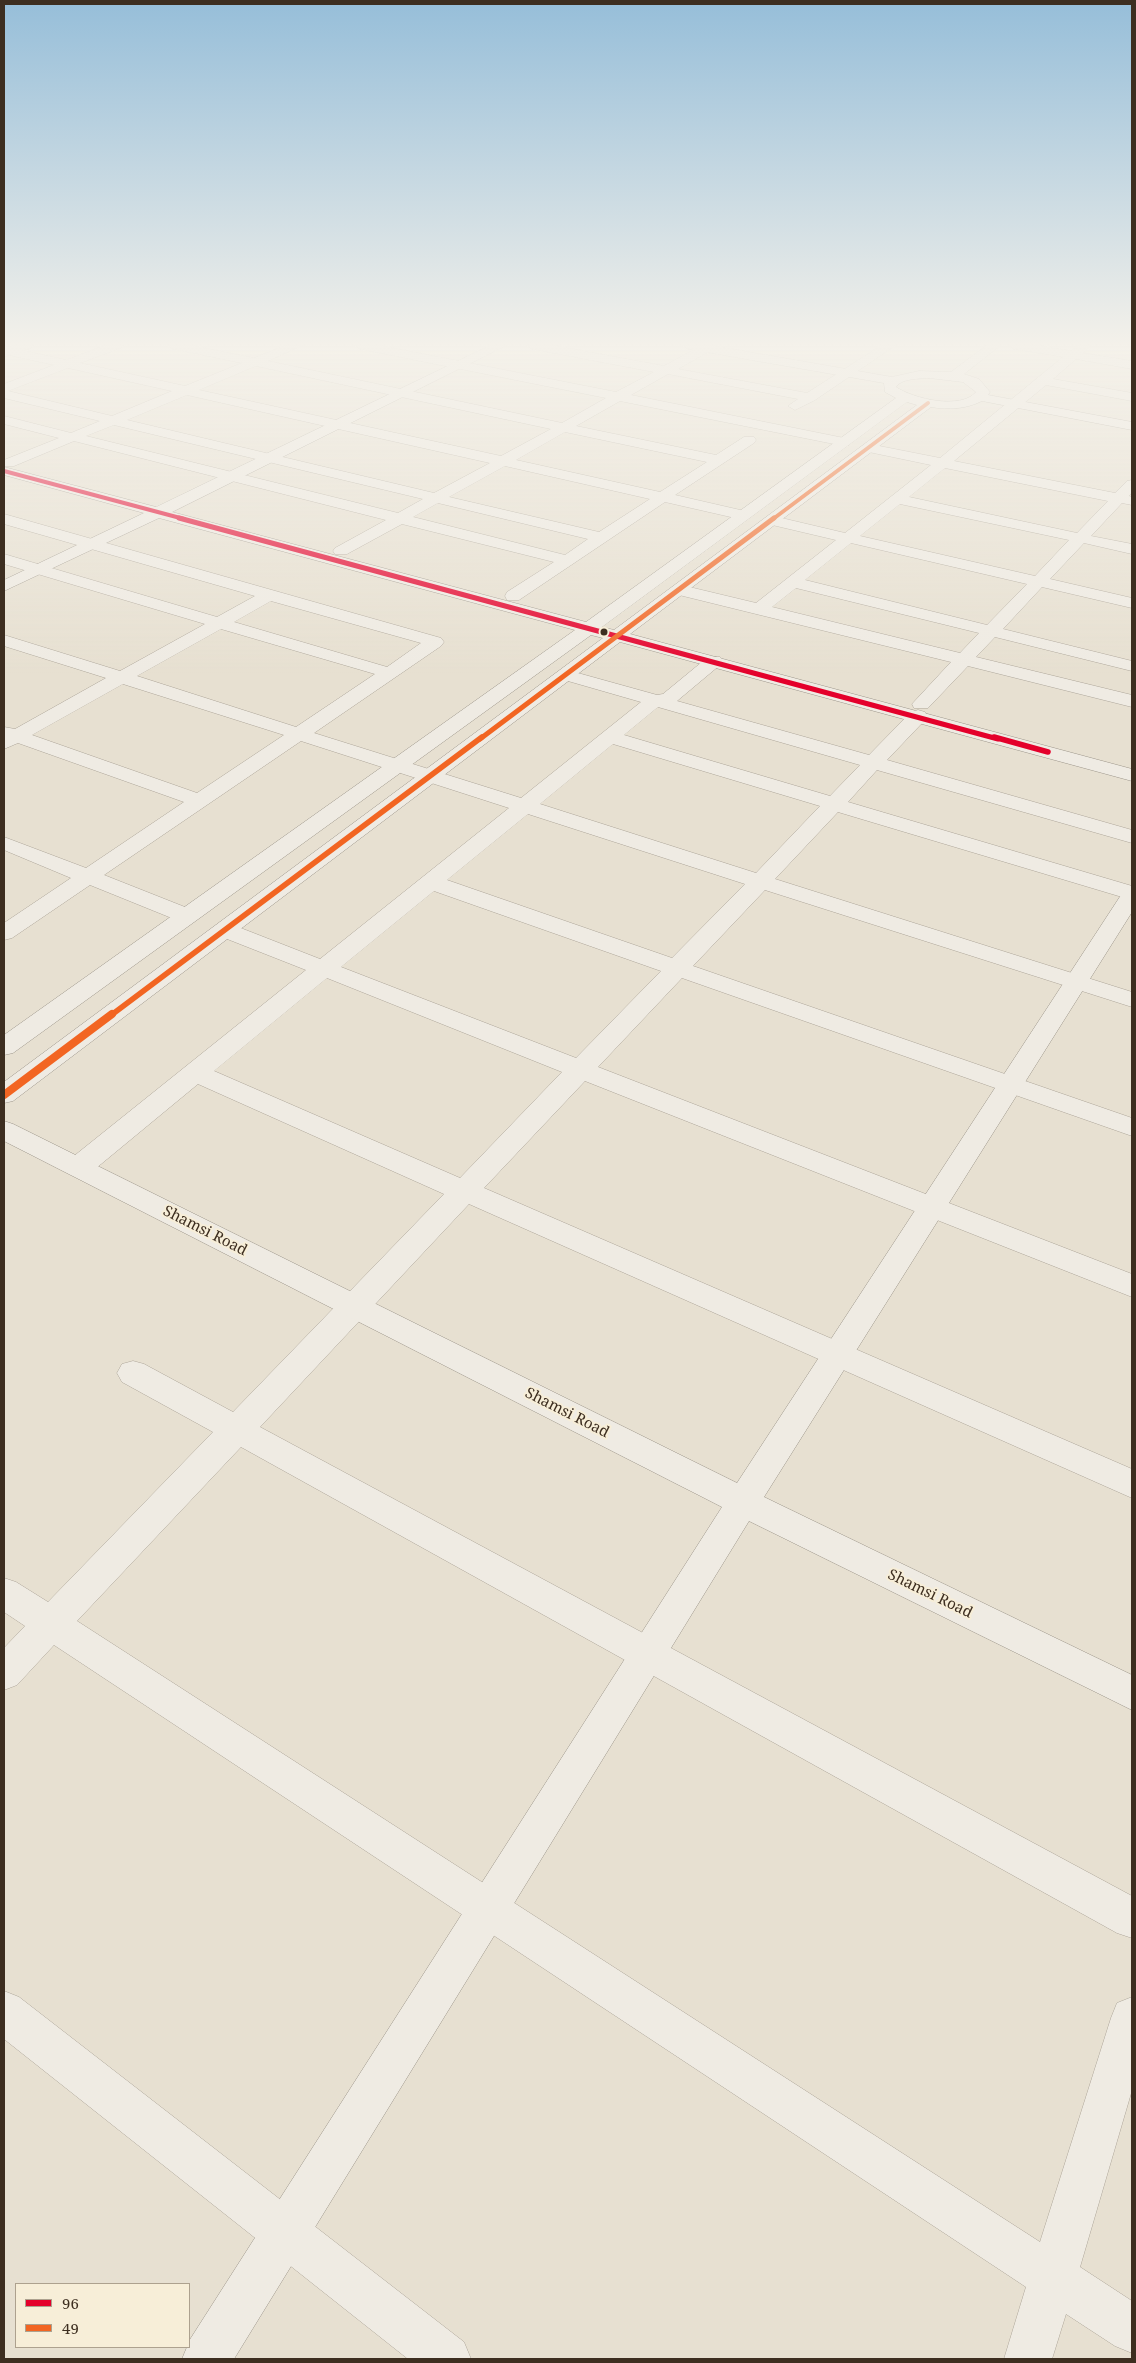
<!DOCTYPE html>
<style>
body{margin:0}
#map{position:relative;width:1136px;height:2363px;overflow:hidden;background:#e7e0d1;font-family:"Noto Serif",serif}
canvas{display:block}
.frame{position:absolute;inset:0;border:5px solid #3d2e20;pointer-events:none}
.legend{position:absolute;left:15px;top:2283px;width:175px;height:65px;box-sizing:border-box;background:#f7eed8;border:1px solid #ada18e;margin:0;padding:6px 9px;list-style:none;font-size:15px;color:#3d2e20}
.legend li{display:flex;align-items:center;gap:10px;height:25px}
.legend b{width:25px;border:1px solid #ada18e}
</style>
<div id="map">
<canvas width="1136" height="2363"></canvas>
<div class="frame"></div>
<ul class="legend">
<li><b style="height:6px;background:#e4002b"></b>96</li>
<li><b style="height:6px;background:#f26522"></b>49</li>
</ul>
</div>
<script>
const c = document.querySelector('canvas').getContext('2d');
c.lineJoin = 'round';
function trace(path, color, width, dash) {
  c.strokeStyle = color;
  c.lineWidth = width;
  c.lineCap = dash ? 'butt' : 'round';
  c.setLineDash(dash || []);
  c.stroke(path);
}
function paint(path, color) {
  c.fillStyle = color;
  c.fill(path, 'evenodd');
}
function label(font, color, halo, rows, align = 'center') {
  c.font = font + ' "Noto Serif",serif';
  c.lineWidth = 4;
  c.setLineDash([]);
  c.textBaseline = 'middle';
  c.strokeStyle = halo;
  c.fillStyle = color;
  for (const [text, x, y, turn = 0] of rows) {
    c.save();
    c.translate(x, y);
    c.rotate((+turn || 0) * Math.PI / 180);
    c.textAlign = isNaN(turn) ? turn : align;
    if (halo) c.strokeText(text, 0, 0);
    c.fillText(text, 0, 0);
    c.restore();
  }
}
const street = new Path2D(`
 M 106,345 L 123,345 L 121,348 L 80,363 L 185,386 L 242,363 L 173,349 L 167,345 L 190,345 L 254,358 L 286,345 L 303,345 L 268,361 L 562,423 L 606,398 L 360,349 L 354,345 L 378,345 L 616,392 L 654,372 L 532,349 L 526,345 L 552,345 L 664,366 L 702,345 L 709,345 L 712,348 L 710,351 L 678,369 L 807,393 L 882,345 L 896,345 L 815,400 L 795,410 L 788,406 L 798,399 L 668,374 L 631,395 L 844,438 L 849,439 L 851,442 L 849,445 L 844,446 L 620,401 L 576,426 L 716,455 L 744,437 L 754,437 L 756,440 L 754,443 L 675,495 L 749,512 L 752,515 L 744,520 L 665,502 L 519,600 L 507,600 L 505,596 L 507,592 L 554,562 L 402,524 L 347,554 L 335,554 L 333,551 L 335,548 L 386,520 L 74,441 L 14,466 L 4,466 L 4,460 L 59,438 L 4,424 L 4,416 L 71,433 L 100,421 L 4,398 L 4,384 L 54,365 L 4,354 L 4,346 L 66,360 ZM 256,366 L 551,429 L 501,456 L 199,390 ZM 68,368 L 172,391 L 112,416 L 8,391 ZM 187,395 L 490,463 L 434,493 L 127,420 ZM 114,425 L 423,499 L 398,513 L 86,436 ZM 565,432 L 707,462 L 660,492 L 516,460 ZM 505,466 L 650,499 L 599,532 L 449,497 ZM 438,503 L 588,539 L 565,555 L 413,517 Z
 M 1008,345 L 1036,345 L 1071,351 L 1078,345 L 1091,345 L 1083,353 L 1132,361 L 1132,369 L 1076,359 L 1053,379 L 1132,393 L 1132,401 L 1046,385 L 954,461 L 1115,493 L 1127,481 L 1132,480 L 1132,492 L 1129,496 L 1132,497 L 1132,505 L 1122,503 L 1091,536 L 1132,544 L 1132,554 L 1084,543 L 1050,579 L 1132,598 L 1132,608 L 1042,587 L 1003,629 L 1132,661 L 1132,671 L 995,637 L 976,657 L 1132,695 L 1132,707 L 968,666 L 928,708 L 914,708 L 912,704 L 951,662 L 675,594 L 673,590 L 675,586 L 681,585 L 756,603 L 836,540 L 768,524 L 765,521 L 768,518 L 773,516 L 845,533 L 931,465 L 864,451 L 862,448 L 864,445 L 869,444 L 940,458 L 1063,357 L 1014,349 ZM 945,468 L 1108,501 L 1077,533 L 909,497 ZM 900,504 L 1069,540 L 1035,576 L 860,536 ZM 851,543 L 1027,584 L 987,625 L 805,580 ZM 796,588 L 979,633 L 960,653 L 772,607 Z
 M 4,514 L 441,638 L 444,642 L 441,646 L 314,733 L 521,798 L 641,702 L 561,679 L 558,675 L 561,671 L 567,670 L 657,695 L 663,694 L 708,657 L 720,657 L 723,661 L 720,665 L 677,701 L 869,755 L 911,712 L 918,710 L 925,712 L 927,716 L 925,720 L 887,760 L 1132,830 L 1132,843 L 877,770 L 848,802 L 1132,886 L 1132,900 L 838,812 L 775,879 L 1132,992 L 1132,1007 L 765,890 L 693,966 L 1132,1118 L 1132,1136 L 682,978 L 598,1067 L 1132,1274 L 1132,1297 L 585,1081 L 484,1188 L 1132,1469 L 1132,1498 L 469,1204 L 260,1427 L 1132,1896 L 1132,1938 L 1117,1933 L 241,1447 L 77,1621 L 1040,2242 L 1111,2018 L 1117,2003 L 1132,1997 L 1132,2090 L 1080,2267 L 1132,2301 L 1132,2353 L 1115,2346 L 1066,2314 L 1052,2359 L 1004,2359 L 1026,2287 L 54,1645 L 17,1685 L 4,1690 L 4,1648 L 25,1626 L 4,1612 L 4,1578 L 16,1582 L 48,1602 L 213,1432 L 122,1382 L 117,1373 L 122,1364 L 133,1361 L 144,1364 L 233,1412 L 444,1194 L 198,1084 L 89,1174 L 79,1176 L 69,1174 L 65,1167 L 69,1160 L 306,970 L 217,935 L 214,930 L 217,925 L 225,923 L 233,925 L 320,959 L 509,808 L 301,741 L 104,875 L 195,911 L 198,916 L 195,921 L 187,923 L 179,921 L 90,885 L 12,938 L 4,940 L 4,923 L 71,878 L 4,850 L 4,837 L 86,868 L 184,802 L 18,743 L 4,749 L 4,727 L 15,729 L 106,678 L 4,646 L 4,635 L 120,671 L 205,624 L 4,564 L 4,554 L 217,617 L 255,596 L 4,524 ZM 271,601 L 421,643 L 387,667 L 234,622 ZM 221,629 L 375,674 L 296,727 L 137,676 ZM 123,684 L 284,735 L 197,793 L 32,735 ZM 658,707 L 860,765 L 830,796 L 624,735 ZM 613,744 L 820,806 L 756,873 L 540,804 ZM 528,814 L 745,884 L 672,958 L 447,880 ZM 434,891 L 661,971 L 576,1058 L 341,967 ZM 327,978 L 562,1072 L 460,1178 L 214,1071 Z
 M 4,1991 L 19,1997 L 464,2342 L 471,2359 L 408,2359 L 4,2039 Z`);
const secondary = new Path2D(`
 M 15,345 L 33,345 L 31,348 L 4,357 L 4,349 Z
 M 491,345 L 507,345 L 172,512 L 586,622 L 896,398 L 885,392 L 884,383 L 688,349 L 682,345 L 709,345 L 892,377 L 919,371 L 951,372 L 987,345 L 1001,345 L 964,374 L 979,379 L 990,392 L 988,395 L 1132,422 L 1132,430 L 982,401 C 966,409 949,410 931,407 L 630,634 L 1132,769 L 1132,781 L 620,642 L 13,1101 L 4,1103 L 4,1082 L 603,638 L 591,635 L 13,1053 L 4,1055 L 4,1035 L 575,630 L 159,518 L 4,591 L 4,580 L 144,513 L 4,475 L 4,467 L 156,507 ZM 929,378 L 963,382 L 976,392 C 961,410 914,399 896,387 C 902,378 918,379 929,378 ZM 907,402 L 917,405 L 614,630 L 602,627 Z
 M 1132,888 L 1132,912 L 764,1497 L 1132,1675 L 1132,1710 L 749,1521 L 234,2359 L 182,2359 L 187,2347 L 189,2347 L 189,2341 L 722,1507 L 4,1141 L 4,1121 L 13,1124 L 737,1483 L 1121,895 L 1124,890 Z`);
const bus1Far2 = new Path2D(`
 M 4,471 L 184,519`);
const bus1Far1 = new Path2D(`
 M 179,518 L 998,739`);
const bus1 = new Path2D(`
 M 994,737 L 1048,752`);
const bus2Far3 = new Path2D(`
 M 773,519 L 928,403`);
const bus2Far2 = new Path2D(`
 M 480,739 L 774,518`);
const bus2Far1 = new Path2D(`
 M 110,1016 L 482,737`);
const bus2 = new Path2D(`
 M 4,1095 L 112,1014`);
const markers = [
 [604,632,4.5,"#3d2e20"]
];
const streetNames = [
 ["Shamsi Road",205,1231,27],
 ["Shamsi Road",567,1413,27],
 ["Shamsi Road",930,1594,26]
];
trace(street, '#ada599', 1);
trace(secondary, '#9c958a', 1);
paint(street, '#efebe3');
paint(secondary, '#efebe3');
trace(bus1Far2, '#e4002b', 4);
trace(bus1Far1, '#e4002b', 5);
trace(bus1, '#e4002b', 5.5);
trace(bus2Far3, '#f26522', 4);
trace(bus2Far2, '#f26522', 5);
trace(bus2Far1, '#f26522', 5.5);
trace(bus2, '#f26522', 8);
const sky = c.createLinearGradient(0, 0, 0, 676);
sky.addColorStop(0, '#96bed9');
sky.addColorStop(0.51, '#f4f1ea');
sky.addColorStop(1, '#f4f1ea00');
c.fillStyle = sky;
c.fillRect(0, 0, 1136, 676);
for (const [x, y, r, color] of markers) {
  const dot = new Path2D();
  dot.arc(x, y, r, 0, 2 * Math.PI);
  c.fillStyle = color;
  c.fill(dot);
  trace(dot, '#f7eed8', 2);
}
label('15px', '#3d2e20', '#f7eed8', streetNames);
</script>
